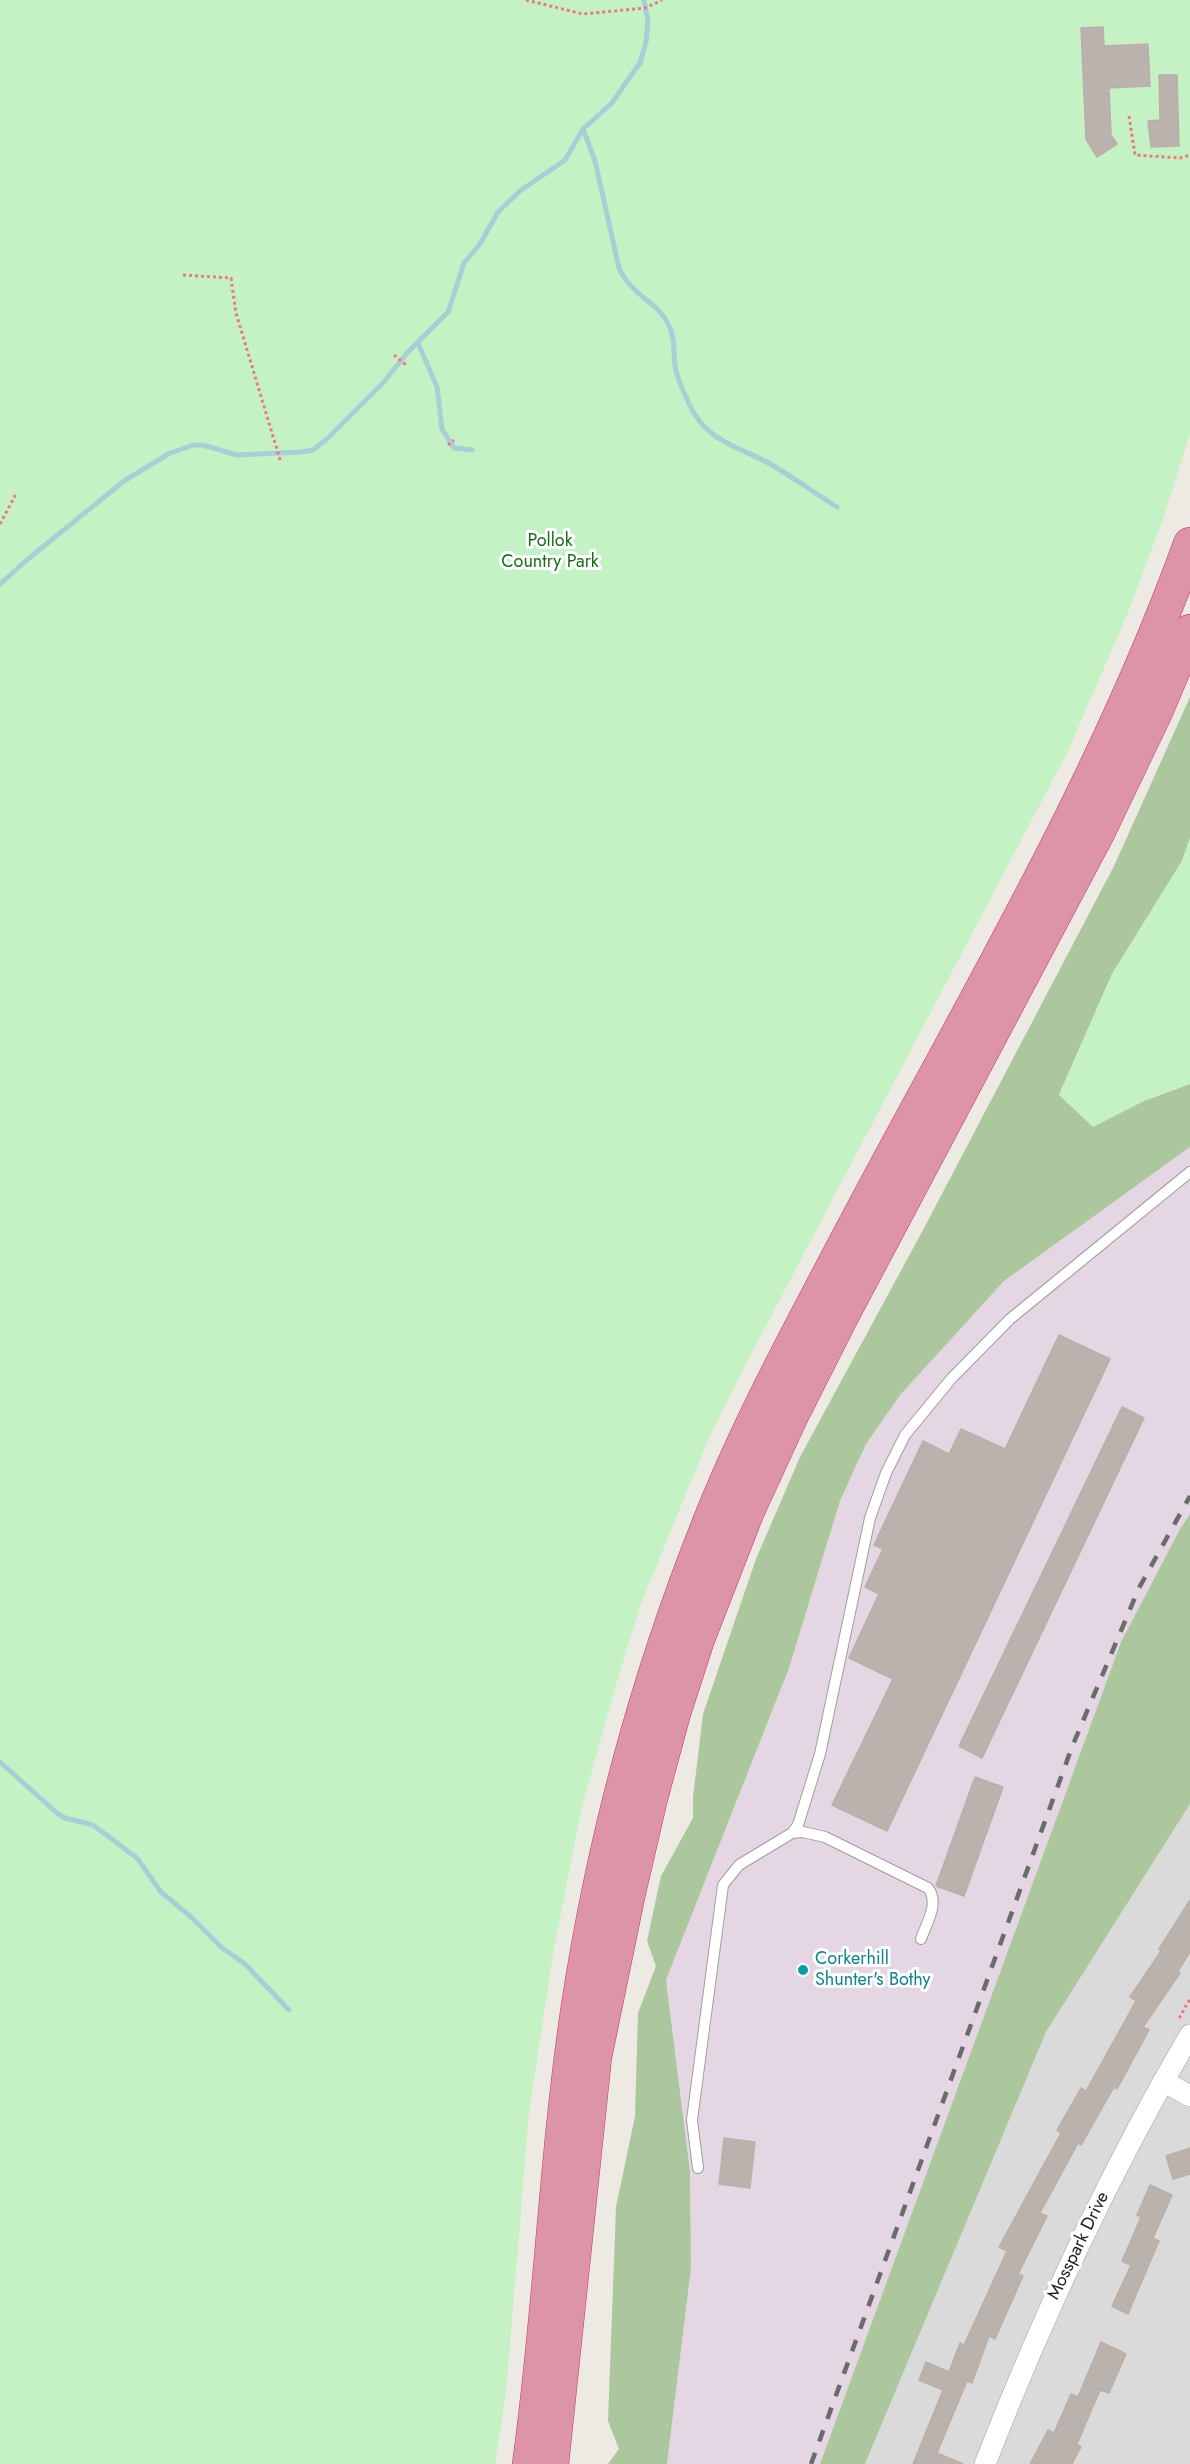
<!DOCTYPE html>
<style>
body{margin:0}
canvas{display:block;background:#ede9e3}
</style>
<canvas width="1190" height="2464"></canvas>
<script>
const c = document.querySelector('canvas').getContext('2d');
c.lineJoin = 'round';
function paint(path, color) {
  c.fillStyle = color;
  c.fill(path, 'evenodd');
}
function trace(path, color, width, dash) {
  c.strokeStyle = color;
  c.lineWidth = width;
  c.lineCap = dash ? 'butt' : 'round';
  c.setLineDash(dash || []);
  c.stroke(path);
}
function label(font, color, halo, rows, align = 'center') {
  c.font = font + ' Jost,sans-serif';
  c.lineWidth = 6;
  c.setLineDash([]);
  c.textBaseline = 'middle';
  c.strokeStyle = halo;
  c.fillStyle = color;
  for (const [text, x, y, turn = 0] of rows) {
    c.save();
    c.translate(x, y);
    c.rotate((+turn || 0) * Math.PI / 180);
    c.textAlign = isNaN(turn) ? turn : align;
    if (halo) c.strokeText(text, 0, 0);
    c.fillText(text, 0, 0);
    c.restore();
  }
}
const residential = new Path2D(`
 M 1190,1804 L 1190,2464 L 865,2464 L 1046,2032 Z`);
const industrial = new Path2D(`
 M 1190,1147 L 1190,1514 L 1180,1529 L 1121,1642 L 820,2464 L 667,2464 L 691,2268 L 690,2172 L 666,1980 L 789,1668 L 840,1501 L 866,1444 L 901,1394 L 1004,1281 Z`);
const forest = new Path2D(`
 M 1190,697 L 1190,838 L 1182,861 L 1112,974 L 1059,1095 L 1146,1100 L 1190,1084 L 1190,1147 L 1004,1281 L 901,1394 L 866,1444 L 840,1501 L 789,1668 L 666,1980 L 690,2172 L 691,2268 L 667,2464 L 608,2464 L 619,2449 L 608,2421 L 616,2207 L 635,2116 L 638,2013 L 656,1966 L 647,1941 L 661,1876 L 693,1818 L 693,1797 L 703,1714 L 756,1559 L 800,1457 L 923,1230 L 1114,866 Z
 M 1190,1514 L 1190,1804 L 1046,2032 L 865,2464 L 820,2464 L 1121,1642 L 1180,1529 Z`);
const park = new Path2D(`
 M 0,0 L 1190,0 L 1190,433 L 1164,516 L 1129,610 L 1068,751 L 736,1383 L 706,1445 L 640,1606 L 612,1698 L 582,1807 L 553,1954 L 529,2113 L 506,2392 L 495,2464 L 0,2464 Z
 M 1190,838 L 1190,1084 L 1146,1100 L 1093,1127 L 1059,1095 L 1112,974 L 1182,861 Z`);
const stream = new Path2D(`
 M 583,129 L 595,161 L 619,268 C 631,295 656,301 667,322 C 676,337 673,349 675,366 C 677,379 684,392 689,404 C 707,443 739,446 772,465 C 794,478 815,493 837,507
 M 418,343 L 437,387 L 442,429 L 454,448 L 472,450
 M 0,584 L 28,559 L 124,481 L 170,453 L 194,445 L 203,445 L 237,455 L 301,452 L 313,450 L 327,439 L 384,382 L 407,353 L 448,312 L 464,263 L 480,244 L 498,212 L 520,191 L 565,160 L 583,129 L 612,103 L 625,84 L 640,63 L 646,42 L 648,21 L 644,0
 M 0,1762 L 58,1814 L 65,1818 L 93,1825 L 137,1858 L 161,1892 L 190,1916 L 221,1947 L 245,1964 L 289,2010`);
const building = new Path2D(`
 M 1103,27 L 1104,46 L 1148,44 L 1150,86 L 1109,88 L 1111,135 L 1117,144 L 1097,157 L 1086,139 L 1081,28 Z
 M 1159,75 L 1177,75 L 1179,146 L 1151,147 L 1148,121 L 1160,120 Z
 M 1059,1335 L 1110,1359 L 887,1831 L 832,1805 L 893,1679 L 849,1658 L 879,1594 L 865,1587 L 883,1549 L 874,1545 L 923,1441 L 949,1454 L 961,1429 L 1005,1449 Z
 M 1122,1407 L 1144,1418 L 982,1758 L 959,1746 Z
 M 975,1777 L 1003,1787 L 964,1896 L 936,1886 Z
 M 1190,1900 L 1190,1952 L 1178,1971 L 1180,1973 L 1143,2027 L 1149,2030 L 1117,2089 L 1114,2087 L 1081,2145 L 1078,2143 L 1040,2213 L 1047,2216 L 1018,2274 L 1023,2276 L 995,2339 L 989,2336 L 972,2383 L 967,2381 L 937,2453 L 963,2464 L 913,2464 L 943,2390 L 919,2380 L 926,2362 L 949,2372 L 960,2343 L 964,2345 L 1007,2251 L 999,2247 L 1061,2133 L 1057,2130 L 1081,2088 L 1086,2091 L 1136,2001 L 1130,1997 L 1161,1951 L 1159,1949 Z
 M 724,2138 L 755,2142 L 750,2188 L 719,2184 Z
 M 1190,2148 L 1190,2174 L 1173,2179 L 1166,2156 Z
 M 1150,2185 L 1172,2195 L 1153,2238 L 1159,2241 L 1128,2314 L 1112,2306 L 1131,2265 L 1122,2261 L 1141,2217 L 1137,2215 Z
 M 1101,2342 L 1126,2354 L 1109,2393 L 1100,2390 L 1077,2444 L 1081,2447 L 1072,2464 L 1030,2464 L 1048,2430 L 1054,2433 L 1071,2394 L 1078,2397 Z`);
const path = new Path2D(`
 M 526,0 L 583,14 L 645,8 L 662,0
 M 1129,116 L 1135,155 L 1180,158 L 1190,155
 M 183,275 L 231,278 L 236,313 L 281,463
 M 394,355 L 406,365
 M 448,445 L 454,440
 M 0,524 L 16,494
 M 1179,2018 L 1190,1999`);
const lane = new Path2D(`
 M 792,1833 L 803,1832 L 825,1837 L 928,1888 C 940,1903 926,1924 921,1939
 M 698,2168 L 692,2120 L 723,1885 L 739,1865 L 792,1833 L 798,1825 L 820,1754 L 870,1518 L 886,1473 L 905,1435 L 951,1379 L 1010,1319 L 1190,1172`);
const street = new Path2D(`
 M 1163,2081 L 1190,2096
 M 985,2464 C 1043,2315 1109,2173 1190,2035`);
const highway = new Path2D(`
 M 529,2464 C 550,2314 555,2162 577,2012 C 602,1845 645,1683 708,1525 C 746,1429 795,1338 843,1247 C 964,1016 1101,790 1190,544
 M 552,2464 L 595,2057 L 628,1897 L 651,1798 L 674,1713 L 698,1639 L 747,1513 L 793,1413 L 841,1318 L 1099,831 L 1156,712 L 1190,631`);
const rail = new Path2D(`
 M 811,2464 L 1072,1747 L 1139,1588 L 1190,1496`);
const markers = [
 [803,1970,6,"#0f9aa8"]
];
const parkNames = [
 ["Pollok",550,542],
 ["Country Park",550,563]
];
const cultureNames = [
 ["Corkerhill",815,1960],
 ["Shunter's Bothy",815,1981]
];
const streetNames = [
 ["Mosspark Drive",1079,2246,-64]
];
paint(residential, '#dbdada');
paint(industrial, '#e5d6e3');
paint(forest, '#acc79d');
paint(park, '#c5f2c5');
trace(stream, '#a9ced5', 5);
paint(building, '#b9b2ad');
trace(building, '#bcafa8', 1.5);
trace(lane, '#9e9e9e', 12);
trace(street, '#9e9e9e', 22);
trace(highway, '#c33871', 34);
trace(path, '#e97c78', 3, [3, 3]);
trace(lane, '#fff', 10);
trace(street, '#fff', 21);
trace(highway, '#dc94a6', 33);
trace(rail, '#6b6b6b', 4.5, [12, 12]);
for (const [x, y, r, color] of markers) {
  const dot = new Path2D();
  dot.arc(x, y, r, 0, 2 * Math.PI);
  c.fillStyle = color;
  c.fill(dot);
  trace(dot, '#fff', 2);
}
label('18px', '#186d19', '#fff', parkNames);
label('18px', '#0d838f', '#fff', cultureNames, 'left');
label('18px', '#1d1d1d', '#fff', streetNames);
</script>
